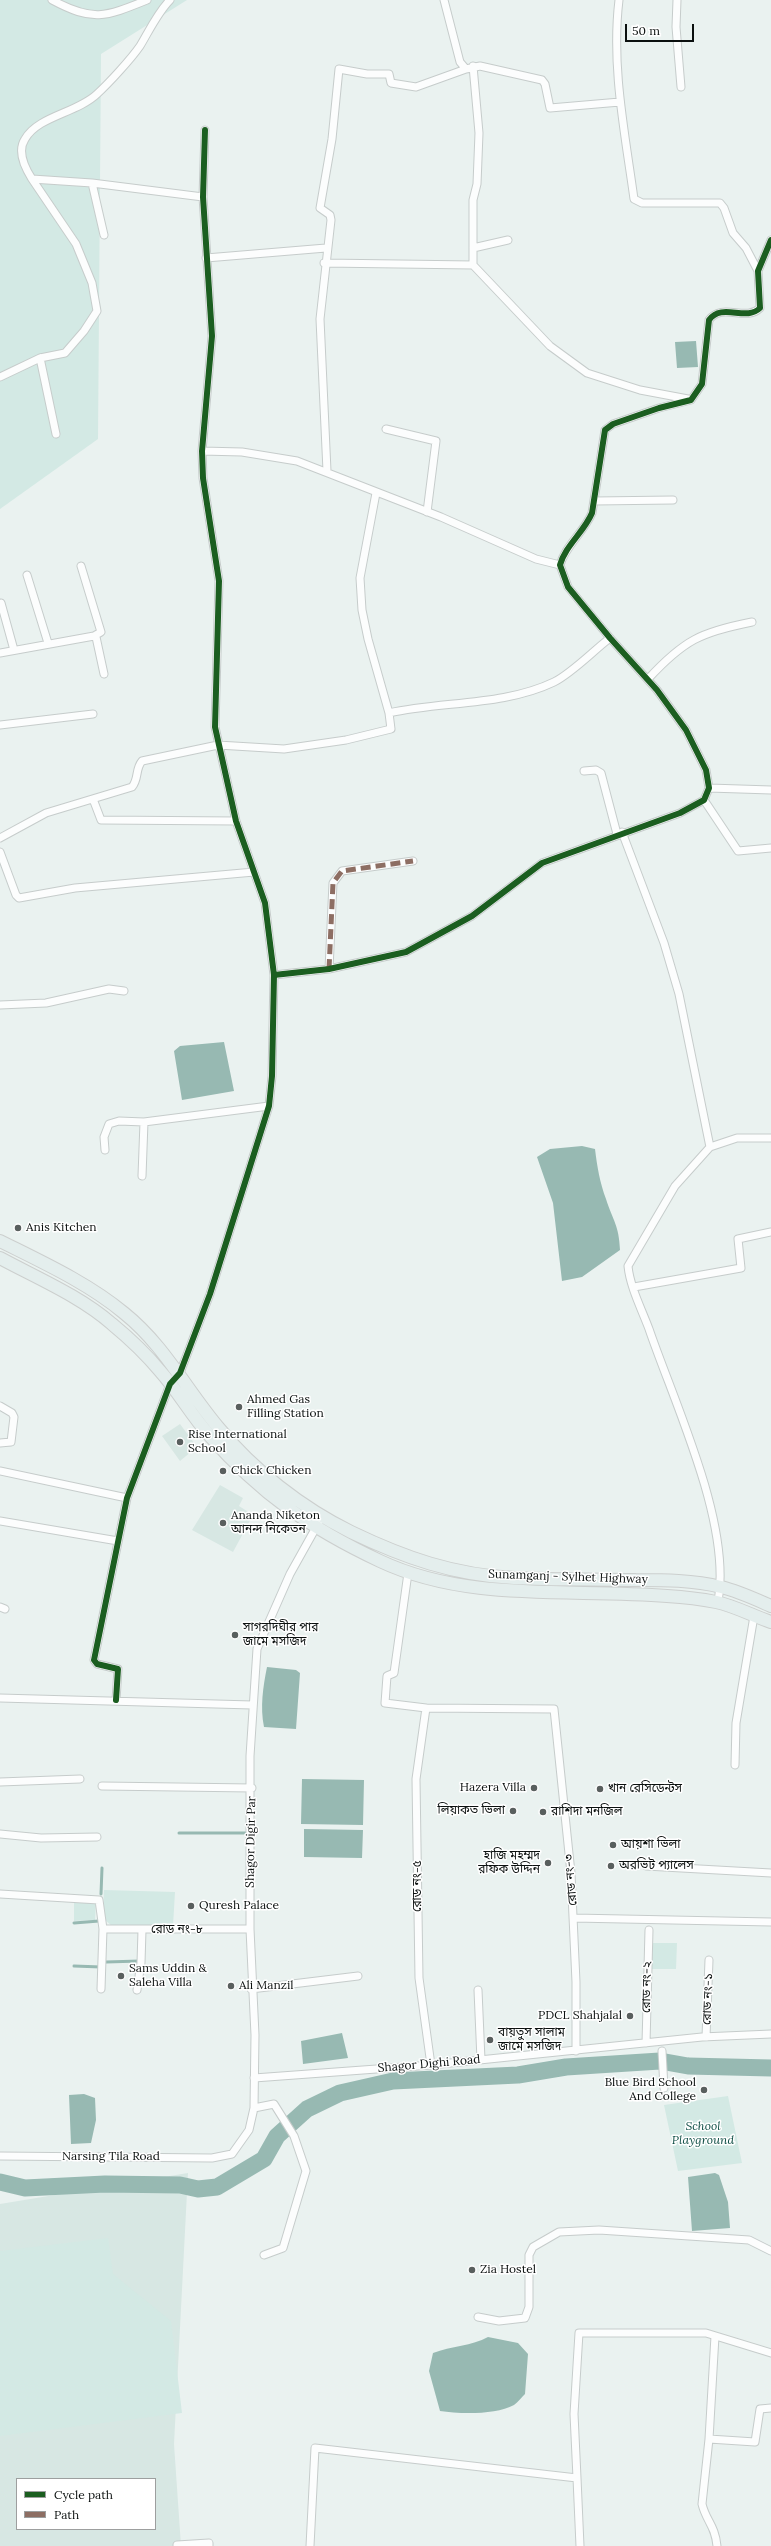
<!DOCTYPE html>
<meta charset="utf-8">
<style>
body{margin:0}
#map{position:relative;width:771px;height:2546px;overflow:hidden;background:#eaf2f0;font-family:Lora,serif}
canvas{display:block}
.legend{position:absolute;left:16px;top:2478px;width:140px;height:52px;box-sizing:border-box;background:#fff;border:1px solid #9d9f9f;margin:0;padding:5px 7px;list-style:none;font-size:12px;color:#0b100f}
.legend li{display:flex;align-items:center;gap:8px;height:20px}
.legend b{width:20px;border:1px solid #9d9f9f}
.scale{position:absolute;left:625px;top:24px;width:69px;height:18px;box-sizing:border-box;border:2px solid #0b100f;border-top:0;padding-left:5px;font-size:12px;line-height:14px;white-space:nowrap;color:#0b100f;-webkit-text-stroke:3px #fff;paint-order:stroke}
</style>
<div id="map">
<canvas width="771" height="2546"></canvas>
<ul class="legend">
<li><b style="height:5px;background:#1b5e20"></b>Cycle path</li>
<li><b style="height:5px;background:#8d6e63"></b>Path</li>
</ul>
<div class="scale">50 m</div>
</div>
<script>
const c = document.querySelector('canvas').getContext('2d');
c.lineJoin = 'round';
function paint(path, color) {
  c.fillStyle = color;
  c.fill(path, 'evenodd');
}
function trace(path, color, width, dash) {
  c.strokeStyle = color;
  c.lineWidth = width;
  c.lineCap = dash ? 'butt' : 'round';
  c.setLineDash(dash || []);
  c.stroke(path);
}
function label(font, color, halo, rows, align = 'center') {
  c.font = font + ' Lora,"Noto Sans Bengali",serif';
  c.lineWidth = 3;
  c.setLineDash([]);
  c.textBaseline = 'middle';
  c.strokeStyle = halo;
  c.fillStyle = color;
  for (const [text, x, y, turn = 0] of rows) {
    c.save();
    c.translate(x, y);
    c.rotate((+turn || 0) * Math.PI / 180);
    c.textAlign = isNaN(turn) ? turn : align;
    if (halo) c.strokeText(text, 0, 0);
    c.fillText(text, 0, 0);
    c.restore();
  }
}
const built = new Path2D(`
 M 180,1424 L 197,1447 L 180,1461 L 162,1436 Z
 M 220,1485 L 243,1498 L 239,1506 L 253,1515 L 233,1552 L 192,1530 Z
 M 188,2173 L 174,2444 L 181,2546 L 0,2546 L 0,2204 ZM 17,2479 L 155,2479 L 155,2529 L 17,2529 Z`);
const green = new Path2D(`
 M 0,0 L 187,0 L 101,54 L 98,439 L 0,509 Z
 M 104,1890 L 175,1892 L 173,1926 L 113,1927 L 103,1918 Z
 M 74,1902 L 96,1902 L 95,1920 L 74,1921 Z
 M 651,1943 L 677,1943 L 676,1969 L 650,1969 Z
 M 728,2096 L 742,2163 L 678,2171 L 664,2105 Z
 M 108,2238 L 113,2274 L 171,2321 L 182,2413 L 0,2436 L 0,2251 Z`);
const water = new Path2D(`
 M 696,341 L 698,367 L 677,368 L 675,342 Z
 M 224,1042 L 234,1091 L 182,1100 L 174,1051 L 180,1046 Z
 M 582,1146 L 595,1149 C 597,1166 600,1183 606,1199 C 613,1221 619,1225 620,1250 L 582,1277 L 562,1281 L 553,1203 L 537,1157 L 550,1149 Z
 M 267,1667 L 296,1670 L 300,1673 L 296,1729 L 264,1727 C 260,1707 263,1687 267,1667 Z
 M 302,1779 L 364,1780 L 363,1825 L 301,1824 Z
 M 304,1829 L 363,1830 L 362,1858 L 304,1857 Z
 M 342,2033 L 348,2058 L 303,2064 L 301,2041 Z
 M 84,2094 L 95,2098 L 96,2120 L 91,2143 L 71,2144 L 69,2095 Z
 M 715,2173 L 719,2175 L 728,2202 L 730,2228 L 692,2231 L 688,2177 Z
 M 488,2337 L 518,2343 L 528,2354 L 525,2394 C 522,2397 518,2402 514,2405 C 496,2415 460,2414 440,2411 L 429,2371 L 433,2353 C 451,2346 472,2346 488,2337 Z`);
const stream = new Path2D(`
 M 179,1833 L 250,1833
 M 101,1894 L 102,1868
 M 74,1923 L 99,1921
 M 106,1962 L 140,1961
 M 74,1966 L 101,1967`);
const river = new Path2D(`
 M 0,2182 L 25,2188 L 105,2184 L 180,2185 L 198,2189 L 217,2187 L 264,2159 L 277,2136 L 307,2109 L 340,2093 L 393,2081 L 518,2075 L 566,2067 L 660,2061 L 688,2066 L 771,2068`);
const street = new Path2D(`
 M 52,0 C 93,22 105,17 147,0
 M 444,0 L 460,62 L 466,69 L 480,66 L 542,80 L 545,84 L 550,108 L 620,102
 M 619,0 C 611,66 625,133 634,199 L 642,203 L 720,203 L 724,208 L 733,233 L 746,248 L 758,271
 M 677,0 L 676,27 L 681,87
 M 473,66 L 479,133 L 477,184 L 473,200 L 473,265 L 550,346 L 587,373 L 640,390 L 688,399
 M 32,179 C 25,168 17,151 25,139 C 38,116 77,113 97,94 C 109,83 131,59 140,46 C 149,31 158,12 170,0
 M 104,235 L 92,183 L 203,197
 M 473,248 L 508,240
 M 206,258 L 326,248
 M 324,263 L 473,265
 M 0,377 L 40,358
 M 386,429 L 436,441 L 427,512
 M 56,434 L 40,358 L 65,353 L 84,331 L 97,311 L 92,283 L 76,244 L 32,179 L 92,183
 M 202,451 L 242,452 L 297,461 L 441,517 L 536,559 L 560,565
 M 327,471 L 320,319 L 331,220 L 330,215 L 320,208 L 332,139 L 339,69 L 367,74 L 389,74 L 391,83 L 416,87 L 466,69
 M 595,501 L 673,500
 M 81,566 L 101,632 L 94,636
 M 27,575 L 48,643
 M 1,603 L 14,650
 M 0,653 L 94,636 L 96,637 L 104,674
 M 648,679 C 684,640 701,632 752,622
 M 389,713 C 443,701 504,706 554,682 C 572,673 593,651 610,638
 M 0,725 L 93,714
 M 584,771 L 596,770 L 601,773 L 617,834
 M 709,788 L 771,790
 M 93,799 L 101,820 L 236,821
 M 704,800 L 738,851 L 771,848
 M 622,832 L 664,943 L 679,994 L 710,1147 L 675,1186 L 628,1266 C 630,1287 642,1310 649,1329 C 675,1405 732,1524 718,1602
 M 0,838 L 46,813 L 132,787 C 139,779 135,769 142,761 L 218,745 L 284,749 L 346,740 L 391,729 L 389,713 L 368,639 L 362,610 L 360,578 L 376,493
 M 0,852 L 16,895 L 19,898 L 75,888 L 254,872
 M 329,969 L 333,883 L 342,871 L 413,861
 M 274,975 L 329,969 L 406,952 L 472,916 L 542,863 L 680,813 L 704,800 L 709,788 L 706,770 L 686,730 L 657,690 L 610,638 L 568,587 L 560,565 C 565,546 584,532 592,513 L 605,430 L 613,424 L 659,408 L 691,400 L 702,384 L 709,320 C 722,302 746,322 760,308 L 758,271 L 771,240
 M 0,1005 L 46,1003 L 109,989 L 124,991
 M 710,1147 L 737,1138 L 771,1138
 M 105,1150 L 104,1137 L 109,1124 L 119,1121 L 144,1122
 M 142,1176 L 144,1122 L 269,1106
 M 634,1287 L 741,1268 L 738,1239 L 771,1232
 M 0,1406 L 12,1413 L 14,1417 L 11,1442 L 0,1443
 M 0,1471 L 127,1498
 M 0,1521 L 118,1541
 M 408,1573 L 394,1673 L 387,1676 L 385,1703 L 426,1708 L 554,1709 L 571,1873 L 576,1982 L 576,2051
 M 0,1607 L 5,1609
 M 0,1698 L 252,1705
 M 116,1700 L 118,1669 L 97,1664 L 94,1660 L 127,1498 L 170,1384 L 180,1373 L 210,1294 L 269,1106 L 272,1076 L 274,975 L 265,903 L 236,821 L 215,727 L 219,581 L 203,478 L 202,451 L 212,336 L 203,197 L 205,130
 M 426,1708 L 416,1779 L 419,1978 L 431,2065
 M 735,1765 L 736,1723 L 754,1616
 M 0,1782 L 80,1779
 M 102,1786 L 252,1788
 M 0,1834 L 41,1838 L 97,1837
 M 646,1866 L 771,1873
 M 0,1894 L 99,1900 L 103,1929 L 250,1929
 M 574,1918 L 771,1922
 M 101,1989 L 103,1929
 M 251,1989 L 358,1976
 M 137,1990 L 141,1963 L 142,1930
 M 478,1990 L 481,2060
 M 706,2037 L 709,1960
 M 646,2043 L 649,1930
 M 662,2051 L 664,2088
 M 254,2078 L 431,2065 L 702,2037 L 771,2034
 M 254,2108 L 274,2104 L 294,2136 L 306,2171 L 283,2248 L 264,2255
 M 0,2156 L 212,2158 L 232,2154 L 249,2130 L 254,2108 L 255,2035 L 250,1929 L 250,1756 L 257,1649 L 290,1574 L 323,1515
 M 478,2317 L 499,2321 L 525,2318 L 529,2307 L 529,2255 L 533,2247 L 559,2232 L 599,2230 L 749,2240 L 771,2251
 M 715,2336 L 709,2439 L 702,2504 C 706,2521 715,2525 717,2546
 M 709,2439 L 755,2442 L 760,2409 L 771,2408
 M 577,2478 L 574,2414 L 579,2333 L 706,2333 L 771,2353
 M 177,2545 L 209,2543 L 209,2546
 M 310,2546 L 315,2448 L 577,2478 L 580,2546`);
const primary = new Path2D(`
 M 0,1241 C 42,1262 88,1283 124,1313 C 164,1345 186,1389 218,1427 C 253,1470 302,1508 351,1532 C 405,1558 454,1575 514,1578 C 555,1580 595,1579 636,1580 C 664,1580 693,1580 721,1587 C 738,1591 755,1599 771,1606
 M 0,1258 C 37,1278 80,1296 112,1324 C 129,1338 146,1354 160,1371 C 178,1391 191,1415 209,1435 C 261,1494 310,1528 380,1561 C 469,1603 572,1588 667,1596 C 683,1597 701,1599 716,1602 C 735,1606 753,1616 771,1622`);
const quiet = new Path2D(`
 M 329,969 L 333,883 L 342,871 L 413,861`);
const cycleway = new Path2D(`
 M 274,975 L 329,969 L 406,952 L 472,916 L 542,863 L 680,813 L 704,800 L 709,788 L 706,770 L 686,730 L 657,690 L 610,638 L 568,587 L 560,565 C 565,546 584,532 592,513 L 605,430 L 613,424 L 659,408 L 691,400 L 702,384 L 709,320 C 722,302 746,322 760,308 L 758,271 L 771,240
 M 116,1700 L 118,1669 L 97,1664 L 94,1660 L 127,1498 L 170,1384 L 180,1373 L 210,1294 L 269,1106 L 272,1076 L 274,975 L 265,903 L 236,821 L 215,727 L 219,581 L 203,478 L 202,451 L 212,336 L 203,197 L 205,130`);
const markers = [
 [18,1228,4,"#595f5e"],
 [239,1407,4,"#595f5e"],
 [180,1442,4,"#595f5e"],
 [223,1471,4,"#595f5e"],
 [223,1523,4,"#595f5e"],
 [235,1635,4,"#595f5e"],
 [534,1788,4,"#595f5e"],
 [600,1789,4,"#595f5e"],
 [513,1811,4,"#595f5e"],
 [543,1812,4,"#595f5e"],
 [613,1845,4,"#595f5e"],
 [548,1863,4,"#595f5e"],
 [611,1866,4,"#595f5e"],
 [191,1906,4,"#595f5e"],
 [121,1976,4,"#595f5e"],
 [231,1986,4,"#595f5e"],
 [630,2016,4,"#595f5e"],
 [490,2040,4,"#595f5e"],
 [704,2090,4,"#595f5e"],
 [472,2270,4,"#595f5e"]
];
const poiNames = [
 ["Anis Kitchen",26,1228],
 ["Ahmed Gas",247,1400],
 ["Filling Station",247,1414],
 ["Rise International",188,1435],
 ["School",188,1449],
 ["Chick Chicken",231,1471],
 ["Ananda Niketon",231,1516],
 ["আনন্দ নিকেতন",231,1530],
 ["সাগরদিঘীর পার",243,1628],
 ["জামে মসজিদ",243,1642],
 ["Hazera Villa",526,1788,"right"],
 ["খান রেসিডেন্টস",608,1789],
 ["লিয়াকত ভিলা",505,1811,"right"],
 ["রাশিদা মনজিল",551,1812],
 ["আয়শা ভিলা",621,1845],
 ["হাজি মহম্মদ",540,1856,"right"],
 ["রফিক উদ্দিন",540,1870,"right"],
 ["অরভিট প্যালেস",619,1866],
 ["Quresh Palace",199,1906],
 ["Sams Uddin &",129,1969],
 ["Saleha Villa",129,1983],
 ["Ali Manzil",239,1986],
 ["PDCL Shahjalal",622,2016,"right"],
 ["বায়তুস সালাম",498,2033],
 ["জামে মসজিদ",498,2047],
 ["Blue Bird School",696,2083,"right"],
 ["And College",696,2097,"right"],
 ["Zia Hostel",480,2270]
];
const streetNames = [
 ["Sunamganj - Sylhet Highway",568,1577,2],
 ["Shagor Digir Par",251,1842,-89],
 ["রোড নং-৩",571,1880,-95],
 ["রোড নং-৫",418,1886,-90],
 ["রোড নং-৮",177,1930],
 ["রোড নং-২",647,1987,-89],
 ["রোড নং-১",708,1999,-88],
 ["Shagor Dighi Road",429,2064,-5],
 ["Narsing Tila Road",111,2157]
];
const parkNames = [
 ["School",703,2127],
 ["Playground",703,2141]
];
paint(built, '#d7e7e3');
paint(green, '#d3e9e4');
paint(water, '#97b9b2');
trace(stream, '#97b9b2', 3);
trace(river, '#97b9b2', 17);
trace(street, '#c6cccb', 9);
trace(primary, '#cccfce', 14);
trace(street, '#fcfdfd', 7);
trace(primary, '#e4eeed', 12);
trace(quiet, '#8d6e63', 5, [10, 5]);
trace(cycleway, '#1b5e20', 6);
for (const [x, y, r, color] of markers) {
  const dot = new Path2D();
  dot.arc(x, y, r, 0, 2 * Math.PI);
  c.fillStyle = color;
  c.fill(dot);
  trace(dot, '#fff', 1.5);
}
label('12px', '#0b100f', '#fff', poiNames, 'left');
label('12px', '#0b100f', '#fff', streetNames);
label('italic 12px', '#0f4e45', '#fff', parkNames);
</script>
